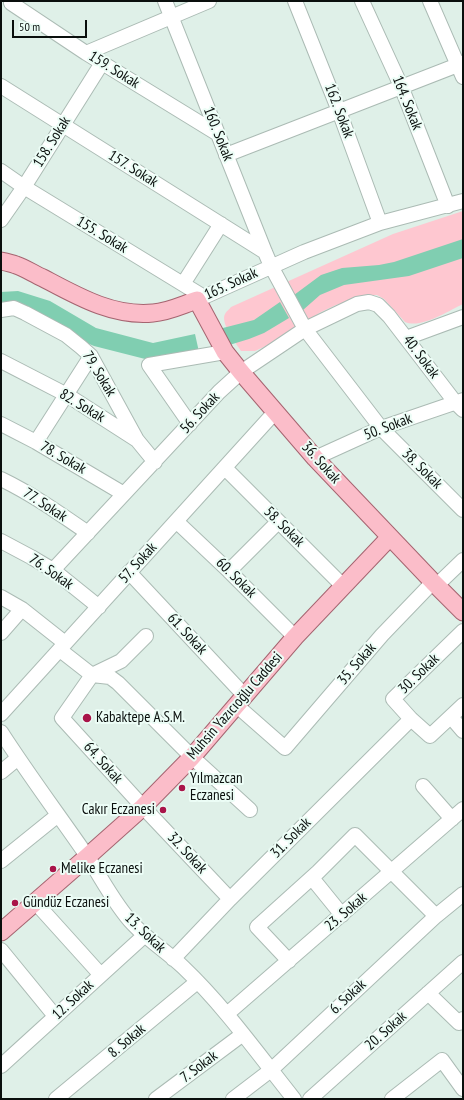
<!DOCTYPE html>
<meta charset="utf-8">
<style>
body{margin:0}
#map{position:relative;width:464px;height:1100px;overflow:hidden;background:#dff0e8;font-family:"PT Sans Narrow",sans-serif}
canvas{display:block}
.frame{position:absolute;inset:0;border:2px solid #0a0f0d;pointer-events:none}
.scale{position:absolute;left:12px;top:20px;width:75px;height:18px;box-sizing:border-box;border:2px solid #0a0f0d;border-top:0;padding-left:5px;font-size:12px;line-height:14px;white-space:nowrap;color:#0a0f0d;-webkit-text-stroke:3px #ecfdf6;paint-order:stroke}
</style>
<div id="map">
<canvas width="464" height="1100"></canvas>
<div class="frame"></div>
<div class="scale">50 m</div>
</div>
<script>
const c = document.querySelector('canvas').getContext('2d');
c.lineJoin = 'round';
function paint(path, color) {
  c.fillStyle = color;
  c.fill(path, 'evenodd');
}
function trace(path, color, width, dash) {
  c.strokeStyle = color;
  c.lineWidth = width;
  c.lineCap = dash ? 'butt' : 'round';
  c.setLineDash(dash || []);
  c.stroke(path);
}
function label(font, color, halo, rows, align = 'center') {
  c.font = font + ' "PT Sans Narrow",sans-serif';
  c.lineWidth = 4;
  c.setLineDash([]);
  c.textBaseline = 'middle';
  c.strokeStyle = halo;
  c.fillStyle = color;
  for (const [text, x, y, turn = 0] of rows) {
    c.save();
    c.translate(x, y);
    c.rotate((+turn || 0) * Math.PI / 180);
    c.textAlign = isNaN(turn) ? turn : align;
    if (halo) c.strokeText(text, 0, 0);
    c.fillText(text, 0, 0);
    c.restore();
  }
}
const green = new Path2D(`
 M 463,211 L 463,304 C 448,311 421,329 405,322 L 384,299 L 377,295 L 369,295 L 336,305 L 321,312 L 270,344 L 255,351 L 241,351 C 236,343 220,323 225,314 C 226,311 230,309 231,307 L 393,234 Z`);
const water = new Path2D(`
 M 463,239 L 463,258 L 409,276 L 344,285 L 320,295 L 303,310 L 294,295 L 321,275 L 342,268 L 379,265 L 394,262 Z
 M 18,291 L 50,301 L 96,328 L 153,343 L 195,334 L 199,352 L 153,361 L 94,346 L 1,306 L 1,292 Z
 M 280,302 L 289,318 L 264,333 L 249,339 L 226,346 L 219,329 L 254,320 Z`);
const minor = new Path2D(`
 M 165,1 L 265,252 L 271,266 L 305,329 L 381,428 L 463,510
 M 295,1 L 339,111 L 380,223
 M 362,1 L 401,86 L 448,206
 M 430,1 L 463,77
 M 11,3 L 86,53 L 218,134
 M 86,53 L 209,1
 M 1,86 L 265,252
 M 226,155 C 305,125 384,93 463,63
 M 1,171 L 24,187 L 204,297
 M 1,220 L 24,187 L 102,63
 M 183,284 L 221,224
 M 197,300 L 304,252 L 380,223 L 463,201
 M 1,310 L 14,308 L 25,313 L 66,335 L 81,347 L 91,356 L 137,440
 M 406,338 L 463,317
 M 1,361 L 67,395 L 137,440 L 155,462
 M 1,424 L 36,442 L 124,494
 M 190,424 L 149,365 L 225,352
 M 36,442 L 91,356
 M 315,458 L 381,428 L 463,400
 M 225,468 L 343,586
 M 1,479 C 32,494 59,513 88,533
 M 176,521 L 229,571 L 295,637
 M 1,541 L 31,557 L 53,570 L 99,607
 M 53,570 L 219,392 L 241,372 L 305,329 L 357,304 L 369,302 L 378,305 L 389,316 L 455,402 L 463,410
 M 229,571 L 278,522
 M 129,572 L 244,695
 M 436,586 L 463,560
 M 1,597 L 22,609 L 65,643
 M 463,631 L 393,699 L 411,719 L 430,736 L 463,705
 M 1,633 L 22,609
 M 146,636 L 121,661 L 92,675 L 62,718 L 143,807 L 230,899
 M 60,650 L 92,675 L 110,677 L 118,683 L 192,757 L 250,810
 M 236,705 L 285,748 L 382,635 L 433,582
 M 1,714 L 275,412
 M 451,717 L 463,731
 M 1,732 C 28,774 58,814 87,856 C 101,877 115,905 133,924 C 148,940 167,952 183,967 C 225,1007 258,1054 294,1099
 M 1,772 L 18,758
 M 423,786 L 452,819
 M 1,861 L 58,815
 M 312,878 L 342,915
 M 35,902 L 100,974
 M 1,950 L 55,1016
 M 173,959 L 230,899 L 411,719
 M 289,961 L 257,927 L 318,872 L 355,835 L 436,916
 M 428,993 L 459,1023 L 463,1019
 M 227,1014 L 463,809
 M 1,1066 L 145,935
 M 56,1099 L 197,982
 M 156,1099 L 243,1034
 M 233,1099 L 271,1070 L 436,916 L 463,894
 M 310,1099 L 463,962
 M 392,1099 L 442,1060 L 463,1089`);
const major = new Path2D(`
 M 1,261 C 6,262 11,263 16,265 C 25,268 34,274 43,278 C 77,296 113,317 153,313 C 168,312 182,305 197,300 L 225,352 L 241,372 L 315,458 L 433,582 L 463,612
 M 1,932 L 87,857 L 143,807 L 192,757 L 295,637 L 390,537`);
const markers = [
 [87,718,5,"#a91449"],
 [182,788,4,"#a91449"],
 [163,810,4,"#a91449"],
 [53,869,4,"#a91449"],
 [15,903,4,"#a91449"]
];
const streetNames = [
 ["159. Sokak",114,70,32],
 ["164. Sokak",407,103,68],
 ["162. Sokak",339,111,69],
 ["160. Sokak",218,134,68],
 ["158. Sokak",52,142,-58],
 ["157. Sokak",133,169,32],
 ["155. Sokak",102,235,31],
 ["165. Sokak",231,284,-25],
 ["40. Sokak",421,357,53],
 ["79. Sokak",99,374,58],
 ["82. Sokak",82,406,31],
 ["56. Sokak",200,413,-47],
 ["50. Sokak",388,427,-21],
 ["78. Sokak",63,458,30],
 ["36. Sokak",321,463,48],
 ["38. Sokak",422,469,45],
 ["77. Sokak",45,505,33],
 ["58. Sokak",284,527,45],
 ["57. Sokak",138,563,-48],
 ["76. Sokak",51,572,35],
 ["60. Sokak",236,578,45],
 ["61. Sokak",187,634,47],
 ["35. Sokak",357,664,-49],
 ["30. Sokak",419,674,-44],
 ["Muhsin Yazıcıoğlu Caddesi",235,706,-49],
 ["64. Sokak",103,763,48],
 ["31. Sokak",291,838,-45],
 ["32. Sokak",187,853,47],
 ["23. Sokak",346,912,-41],
 ["13. Sokak",145,933,44],
 ["6. Sokak",348,997,-43],
 ["12. Sokak",73,1000,-43],
 ["20. Sokak",386,1031,-42],
 ["8. Sokak",127,1041,-40],
 ["7. Sokak",199,1067,-37]
];
const poiNames = [
 ["Kabaktepe A.S.M.",96,718],
 ["Yılmazcan",190,779],
 ["Eczanesi",190,796],
 ["Cakır Eczanesi",155,810,"right"],
 ["Melike Eczanesi",61,869],
 ["Gündüz Eczanesi",23,903]
];
paint(green, '#fec7d0');
paint(water, '#80ceb1');
trace(minor, '#abbbb4', 16);
trace(major, '#a56470', 19);
trace(minor, '#fff', 14);
trace(major, '#fbbdc9', 17);
for (const [x, y, r, color] of markers) {
  const dot = new Path2D();
  dot.arc(x, y, r, 0, 2 * Math.PI);
  c.fillStyle = color;
  c.fill(dot);
  trace(dot, '#ecfdf6', 1.5);
}
label('15px', '#0a0f0d', '#ecfdf6', streetNames);
label('15px', '#0a0f0d', '#ecfdf6', poiNames, 'left');
</script>
